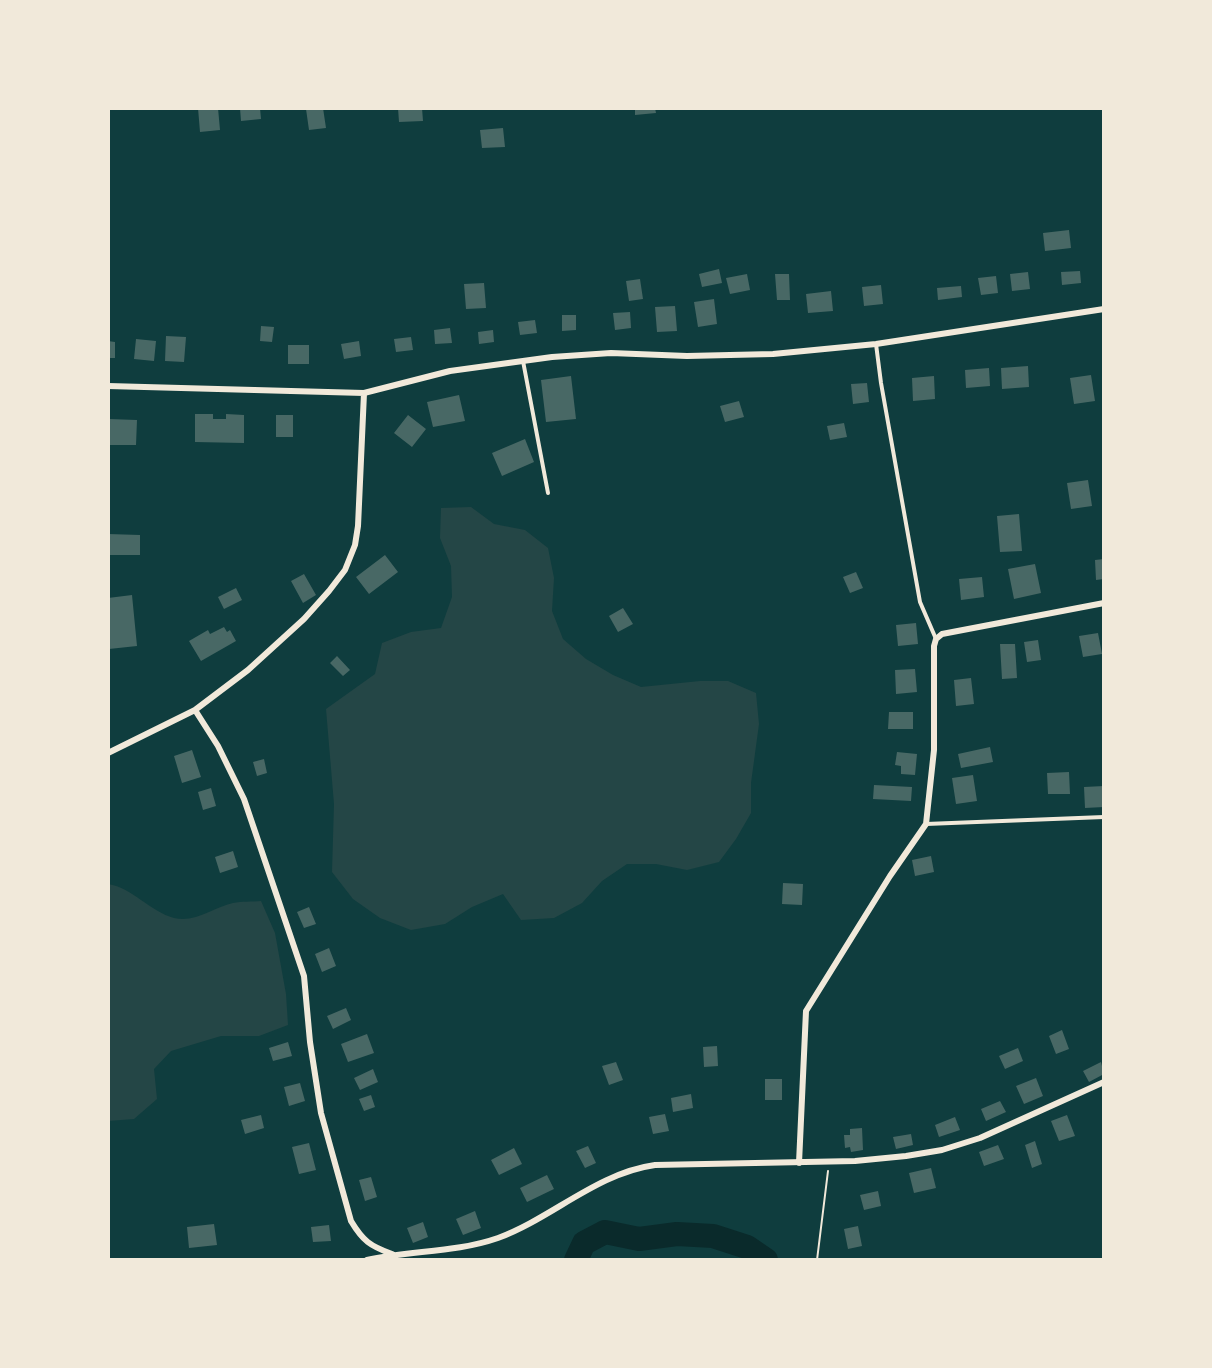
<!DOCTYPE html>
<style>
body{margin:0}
#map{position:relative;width:1212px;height:1368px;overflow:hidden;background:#0f3d3e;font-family:"PT Sans",sans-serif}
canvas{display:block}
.frame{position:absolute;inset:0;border:110px solid #f1e9da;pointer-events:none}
</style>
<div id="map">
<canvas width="1212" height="1368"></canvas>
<div class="frame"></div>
</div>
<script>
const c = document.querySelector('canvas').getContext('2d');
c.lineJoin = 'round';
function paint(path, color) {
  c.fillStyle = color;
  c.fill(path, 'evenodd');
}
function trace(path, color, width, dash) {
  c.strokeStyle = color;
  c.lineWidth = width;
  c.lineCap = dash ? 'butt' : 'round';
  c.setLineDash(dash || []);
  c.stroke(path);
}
const green = new Path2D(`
 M 471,507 L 494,524 L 525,530 L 548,548 L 554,578 L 552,611 L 563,639 L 586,659 L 613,675 L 641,687 L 700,681 L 728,681 L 756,693 L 759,724 L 751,783 L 751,813 L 736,839 L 719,862 L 687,870 L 656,864 L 627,864 L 602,881 L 582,903 L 554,918 L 521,920 L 503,894 L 472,907 L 445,924 L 411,930 L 380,918 L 353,899 L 332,872 L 334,804 L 326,709 L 375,674 L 382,643 L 411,632 L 441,628 L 452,597 L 451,566 L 440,538 L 441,508 Z
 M 108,884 C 133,888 149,911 174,918 C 196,923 214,907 233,903 C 242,901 252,902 261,901 L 275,933 L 286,994 L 288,1025 L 259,1036 L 221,1036 L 171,1051 L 154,1069 L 157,1099 L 134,1119 L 108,1121 Z`);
const river = new Path2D(`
 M 576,1260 L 584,1243 L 605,1232 L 639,1239 L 677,1234 L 713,1236 L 747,1247 L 766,1260`);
const building = new Path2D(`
 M 198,108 L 218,108 L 220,130 L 200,132 Z
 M 240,108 L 260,108 L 261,119 L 241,121 Z
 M 323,108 L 326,128 L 309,130 L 306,109 Z
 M 398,108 L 422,108 L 423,121 L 399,122 Z
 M 635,108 L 655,108 L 656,113 L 635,115 Z
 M 503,128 L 505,147 L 482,148 L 480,130 Z
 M 1069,230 L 1071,248 L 1045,251 L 1043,233 Z
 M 719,269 L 722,283 L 702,287 L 699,274 Z
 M 1080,271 L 1081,283 L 1062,285 L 1061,272 Z
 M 1028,272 L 1030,289 L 1012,291 L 1010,274 Z
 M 747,274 L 750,290 L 730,294 L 726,278 Z
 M 775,274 L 789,274 L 790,300 L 777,300 Z
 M 996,276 L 998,293 L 981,295 L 978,278 Z
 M 640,279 L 643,299 L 629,301 L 626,281 Z
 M 484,283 L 486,308 L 466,309 L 464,284 Z
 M 881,285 L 883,304 L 864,306 L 862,287 Z
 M 961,286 L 962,297 L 938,300 L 937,288 Z
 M 831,291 L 833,311 L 808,313 L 806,294 Z
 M 714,299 L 717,324 L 698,327 L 694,302 Z
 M 675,306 L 677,331 L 657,332 L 655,307 Z
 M 630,312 L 631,328 L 615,330 L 613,313 Z
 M 562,315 L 576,315 L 576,330 L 562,331 Z
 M 535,320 L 537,333 L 520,335 L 518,322 Z
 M 261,326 L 274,327 L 272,342 L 260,341 Z
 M 450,328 L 452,343 L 435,344 L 434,330 Z
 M 493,330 L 494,342 L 479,344 L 478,332 Z
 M 166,336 L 186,337 L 184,362 L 165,361 Z
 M 411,337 L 413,350 L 396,352 L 394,339 Z
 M 136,339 L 156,341 L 154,361 L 134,359 Z
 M 108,341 L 115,342 L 115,358 L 108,358 Z
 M 359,341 L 361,356 L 344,359 L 341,344 Z
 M 288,345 L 309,345 L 309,364 L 288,364 Z
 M 1028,366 L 1029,387 L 1002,389 L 1001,368 Z
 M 989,368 L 990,386 L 966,388 L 965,370 Z
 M 1091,375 L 1095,401 L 1074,404 L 1070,378 Z
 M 571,376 L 576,419 L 546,422 L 541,380 Z
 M 934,376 L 935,399 L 913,401 L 912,378 Z
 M 867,383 L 869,402 L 853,404 L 851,384 Z
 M 459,395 L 465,421 L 433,427 L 427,402 Z
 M 739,401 L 744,417 L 725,422 L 720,406 Z
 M 195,414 L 213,414 L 213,419 L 226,419 L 226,414 L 244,415 L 244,443 L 195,442 Z
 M 276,415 L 293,415 L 293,437 L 276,437 Z
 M 408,415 L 426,429 L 412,447 L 394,433 Z
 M 108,419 L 137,420 L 136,445 L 108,445 Z
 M 844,423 L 847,437 L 830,440 L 827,426 Z
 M 525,439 L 534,462 L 502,476 L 492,453 Z
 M 1088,480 L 1092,506 L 1071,509 L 1067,483 Z
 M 1019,514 L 1022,551 L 1000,552 L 997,516 Z
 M 108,534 L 140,535 L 140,555 L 108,555 Z
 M 385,555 L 398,572 L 369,594 L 356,577 Z
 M 1104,559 L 1104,579 L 1096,580 L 1095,560 Z
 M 1035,564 L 1041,593 L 1014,599 L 1008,569 Z
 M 856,572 L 863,588 L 850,593 L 843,577 Z
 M 304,574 L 316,595 L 303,603 L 291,581 Z
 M 982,577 L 984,597 L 961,600 L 959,579 Z
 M 236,588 L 242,600 L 224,609 L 218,597 Z
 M 132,595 L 137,646 L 109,649 L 108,598 Z
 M 623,608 L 633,624 L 618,632 L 609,616 Z
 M 916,623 L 918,644 L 898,646 L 896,625 Z
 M 224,627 L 227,632 L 230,630 L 236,641 L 201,661 L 189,641 L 208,630 L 210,634 Z
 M 1098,633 L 1102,654 L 1083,657 L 1079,636 Z
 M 1038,640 L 1041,660 L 1027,662 L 1024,642 Z
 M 1000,644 L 1015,644 L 1017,678 L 1002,679 Z
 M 337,656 L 350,670 L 343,676 L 330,663 Z
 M 915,669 L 917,692 L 896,694 L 895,670 Z
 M 971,678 L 974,704 L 956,706 L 954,680 Z
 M 889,712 L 913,712 L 913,729 L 888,729 Z
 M 990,747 L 993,762 L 961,768 L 958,754 Z
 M 192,750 L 201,777 L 182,783 L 174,756 Z
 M 897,752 L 917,754 L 915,775 L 901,774 L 901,766 L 895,765 Z
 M 264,759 L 267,773 L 257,776 L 253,762 Z
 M 1069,772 L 1070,794 L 1048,794 L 1047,773 Z
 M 973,775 L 977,801 L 956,804 L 952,778 Z
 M 874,785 L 912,787 L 911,801 L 873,799 Z
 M 1104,786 L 1104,807 L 1085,808 L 1084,787 Z
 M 211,788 L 216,806 L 203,810 L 198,792 Z
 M 233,851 L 238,867 L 220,873 L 215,857 Z
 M 931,856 L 934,872 L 915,876 L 912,860 Z
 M 783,883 L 803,884 L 802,905 L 782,904 Z
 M 309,907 L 316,924 L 304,928 L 297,912 Z
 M 329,948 L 336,966 L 322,972 L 315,954 Z
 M 346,1008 L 351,1020 L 333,1029 L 327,1016 Z
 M 1062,1030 L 1069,1049 L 1056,1054 L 1049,1036 Z
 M 367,1034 L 374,1053 L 348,1062 L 341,1044 Z
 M 288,1042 L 292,1056 L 273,1061 L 269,1048 Z
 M 717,1046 L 718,1066 L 704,1067 L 703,1047 Z
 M 1018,1048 L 1023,1061 L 1005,1069 L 999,1056 Z
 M 616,1062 L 623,1080 L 609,1085 L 602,1066 Z
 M 1101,1062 L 1104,1074 L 1089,1082 L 1083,1071 Z
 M 373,1069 L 378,1082 L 360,1090 L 354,1078 Z
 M 1036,1078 L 1043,1096 L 1024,1104 L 1016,1086 Z
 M 765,1079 L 782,1079 L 782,1100 L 765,1100 Z
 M 300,1083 L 305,1101 L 289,1106 L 284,1087 Z
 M 691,1094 L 693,1108 L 673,1112 L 671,1098 Z
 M 371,1095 L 375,1107 L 364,1111 L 359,1099 Z
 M 1000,1101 L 1006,1112 L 986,1121 L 981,1109 Z
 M 665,1114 L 669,1131 L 653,1134 L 649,1117 Z
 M 261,1115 L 264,1128 L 245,1134 L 241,1120 Z
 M 1067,1115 L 1075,1136 L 1059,1141 L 1051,1121 Z
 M 955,1117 L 960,1130 L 939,1137 L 935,1125 Z
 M 862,1128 L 863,1150 L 851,1152 L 850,1147 L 845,1148 L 844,1135 L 850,1135 L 850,1129 Z
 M 911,1134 L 913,1145 L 896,1149 L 893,1137 Z
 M 1035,1141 L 1042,1164 L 1032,1168 L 1025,1145 Z
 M 309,1143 L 316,1170 L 299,1174 L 292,1147 Z
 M 998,1145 L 1004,1159 L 984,1166 L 979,1152 Z
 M 588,1146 L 596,1163 L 585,1168 L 576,1151 Z
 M 514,1148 L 522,1164 L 499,1175 L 491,1160 Z
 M 931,1168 L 936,1188 L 914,1193 L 909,1173 Z
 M 547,1175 L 554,1189 L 527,1202 L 520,1188 Z
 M 371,1177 L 377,1197 L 365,1201 L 359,1180 Z
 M 878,1191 L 881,1206 L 864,1210 L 860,1195 Z
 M 475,1211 L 481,1228 L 463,1235 L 456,1219 Z
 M 423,1222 L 428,1237 L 413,1243 L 407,1228 Z
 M 214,1224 L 217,1245 L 189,1248 L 187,1227 Z
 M 329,1225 L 331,1241 L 313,1242 L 311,1227 Z
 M 858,1226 L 862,1246 L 848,1249 L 844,1229 Z`);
const path = new Path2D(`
 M 817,1260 L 828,1171`);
const service = new Path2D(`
 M 876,344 L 881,383 L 920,602 L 936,639
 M 523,361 L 548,493
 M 926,824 L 1104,817`);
const minor = new Path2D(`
 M 108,386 L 364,393 L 450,371 L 552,357 L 611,353 L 687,356 L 773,354 L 876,344 L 1104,309
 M 195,710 L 218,746 L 244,799 L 304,976 L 310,1042 L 321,1113 L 351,1221 C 363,1241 370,1246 392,1254
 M 108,753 L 195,710 L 248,670 L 304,619 L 329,591 L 345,570 L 355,545 L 358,526 L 364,393
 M 799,1163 L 806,1011 L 890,876 L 926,824 L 934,750 L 934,646 L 936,639 L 942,634 L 1104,603
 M 367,1260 C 410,1250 455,1253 498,1238 C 552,1218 597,1173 655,1165 L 855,1161 L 906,1156 L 942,1150 L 980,1138 L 1104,1082`);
paint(green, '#244646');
trace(river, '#0a2a2b', 24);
paint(building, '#486865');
trace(path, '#f1e9da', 2);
trace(service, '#f1e9da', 4);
trace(minor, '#f1e9da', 6);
</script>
